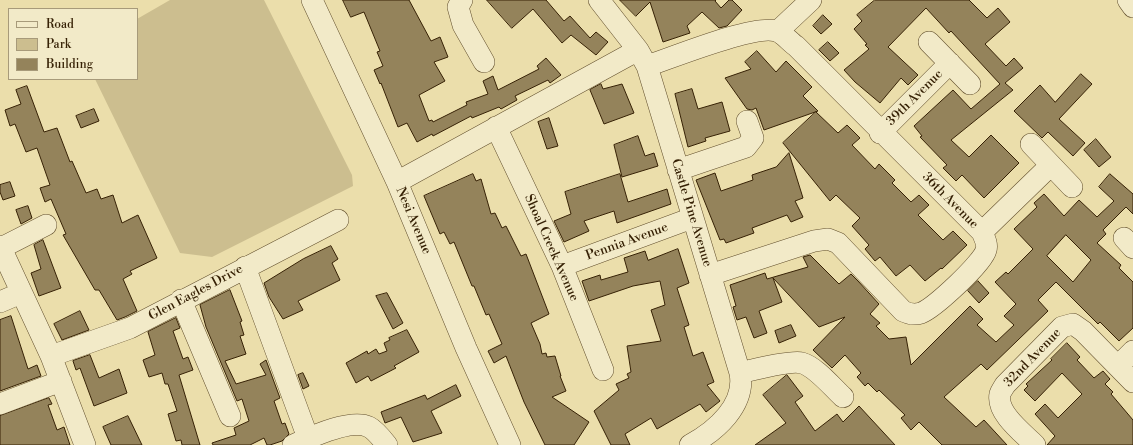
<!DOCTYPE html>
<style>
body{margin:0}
#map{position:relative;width:1133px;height:445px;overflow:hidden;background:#ebdeab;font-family:"Libre Bodoni",serif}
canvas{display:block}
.legend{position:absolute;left:8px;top:8px;width:130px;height:72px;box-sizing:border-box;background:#f2eac8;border:1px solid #a79a7a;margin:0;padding:5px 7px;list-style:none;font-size:12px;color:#362105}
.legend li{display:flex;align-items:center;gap:8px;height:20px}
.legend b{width:20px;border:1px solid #a79a7a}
</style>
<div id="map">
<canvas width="1133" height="445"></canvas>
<ul class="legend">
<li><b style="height:5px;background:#f2eac8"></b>Road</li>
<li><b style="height:11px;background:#ccbe8f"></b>Park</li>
<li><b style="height:11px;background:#94835b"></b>Building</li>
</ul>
</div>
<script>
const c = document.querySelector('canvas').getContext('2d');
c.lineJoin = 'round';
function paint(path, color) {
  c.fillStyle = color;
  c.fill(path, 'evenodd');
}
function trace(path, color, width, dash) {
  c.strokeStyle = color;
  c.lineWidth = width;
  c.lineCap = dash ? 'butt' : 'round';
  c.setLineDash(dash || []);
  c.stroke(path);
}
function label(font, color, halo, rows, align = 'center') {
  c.font = font + ' "Libre Bodoni",serif';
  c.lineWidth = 3;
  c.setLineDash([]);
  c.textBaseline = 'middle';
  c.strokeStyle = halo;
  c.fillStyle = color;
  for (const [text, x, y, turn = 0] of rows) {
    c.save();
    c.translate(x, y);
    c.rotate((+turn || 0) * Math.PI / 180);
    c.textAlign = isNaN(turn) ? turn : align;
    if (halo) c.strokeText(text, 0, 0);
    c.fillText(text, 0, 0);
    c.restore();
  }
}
const green = new Path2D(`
 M 170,0 L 264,0 L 352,175 L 353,186 L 212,257 L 180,253 L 95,79 L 137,79 L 137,19 Z`);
const building = new Path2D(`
 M 343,0 L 409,0 L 431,41 L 440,37 L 448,57 L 434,62 L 445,81 L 419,95 L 429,121 L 432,120 L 433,122 L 467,105 L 466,102 L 488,94 L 483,81 L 493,76 L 498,90 L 539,69 L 537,66 L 546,58 L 561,75 L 550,83 L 548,80 L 515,96 L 517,100 L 501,109 L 499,107 L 472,118 L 471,116 L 433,136 L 432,134 L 417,142 L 407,123 L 398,127 L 381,83 L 380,84 L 374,70 L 383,66 L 377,52 L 380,51 L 364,12 L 351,17 Z
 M 487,0 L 546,0 L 564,21 L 570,16 L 590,38 L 596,32 L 608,42 L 596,55 L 571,35 L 562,43 L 533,9 L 512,28 Z
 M 620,0 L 716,0 L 715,1 L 721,8 L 729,0 L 732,0 L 742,10 L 727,26 L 719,28 L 702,12 L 687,26 L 690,33 L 663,42 L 650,2 L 636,16 Z
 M 875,0 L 969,0 L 987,18 L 998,8 L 1010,22 L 985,44 L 1006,66 L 1014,58 L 1023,68 L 1005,83 L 1013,90 L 951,140 L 969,157 L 991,135 L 1019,163 L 984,198 L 962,175 L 956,181 L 943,168 L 947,165 L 920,137 L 922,136 L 914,126 L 953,90 L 971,109 L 1000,84 L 951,31 L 949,33 L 926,8 L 888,47 L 918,75 L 908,85 L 901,78 L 880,103 L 855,82 L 844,70 L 869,49 L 865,45 L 867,44 L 854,29 L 862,21 L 857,15 Z
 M 823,15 L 832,24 L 821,34 L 813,26 Z
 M 828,42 L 839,53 L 830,61 L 819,50 Z
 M 757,51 L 776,72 L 786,61 L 812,87 L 803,96 L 818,111 L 764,130 L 756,108 L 752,110 L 747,109 L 725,78 L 751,69 L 745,62 Z
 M 1081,74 L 1092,84 L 1059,119 L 1085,143 L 1073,156 L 1048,132 L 1042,138 L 1014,111 L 1040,85 L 1055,102 Z
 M 601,84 L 603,89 L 622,84 L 634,113 L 604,124 L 590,90 Z
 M 27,86 L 44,132 L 57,128 L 70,162 L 72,161 L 86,193 L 97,189 L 101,199 L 113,195 L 122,223 L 138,215 L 157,258 L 130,271 L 132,274 L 123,279 L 137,311 L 125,317 L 117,320 L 99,290 L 95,290 L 63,235 L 66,234 L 51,199 L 45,202 L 40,188 L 50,185 L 37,148 L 26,152 L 15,124 L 10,126 L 5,110 L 21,104 L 16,90 Z
 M 692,89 L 698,109 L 722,102 L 730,131 L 705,138 L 706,141 L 688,147 L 675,94 Z
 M 94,109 L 99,121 L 81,128 L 76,116 Z
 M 816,112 L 838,133 L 847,125 L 860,138 L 852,145 L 875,169 L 879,164 L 895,180 L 892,183 L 911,202 L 919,195 L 929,205 L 918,215 L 943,240 L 953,231 L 967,245 L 942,269 L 941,268 L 925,281 L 910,265 L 896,276 L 880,257 L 875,261 L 865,249 L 869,245 L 852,226 L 860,218 L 836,195 L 830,201 L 783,143 Z
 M 549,118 L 558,146 L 547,149 L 538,122 Z
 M 638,136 L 645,156 L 654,153 L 658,166 L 622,177 L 614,145 Z
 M 1096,139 L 1111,157 L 1099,167 L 1084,150 Z
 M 789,153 L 803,198 L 795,201 L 803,217 L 791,222 L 787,215 L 752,228 L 754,233 L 726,243 L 724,239 L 720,240 L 696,180 L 715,173 L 721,191 L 753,180 L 752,175 L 776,167 Z
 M 473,174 L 476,181 L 481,179 L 491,214 L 495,213 L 502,228 L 506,226 L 521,256 L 526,254 L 549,314 L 531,323 L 540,344 L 542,354 L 546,353 L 547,357 L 555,356 L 561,376 L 560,376 L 566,391 L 552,397 L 589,422 L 574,445 L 545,445 L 524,402 L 506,356 L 494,363 L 488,351 L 502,344 L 489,314 L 486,315 L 474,286 L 472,286 L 454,242 L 450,244 L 444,232 L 440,234 L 424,196 Z
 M 620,174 L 628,202 L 667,189 L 671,204 L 617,223 L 614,211 L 584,221 L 589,231 L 564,242 L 554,221 L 571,214 L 565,192 Z
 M 1110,174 L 1133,194 L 1133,214 L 1126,207 L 1103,230 L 1106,234 L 1097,243 L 1121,265 L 1119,268 L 1133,282 L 1133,328 L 1119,341 L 1100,322 L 1098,324 L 1056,282 L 1038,300 L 1048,311 L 987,370 L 981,364 L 944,397 L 976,427 L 984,420 L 1007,445 L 942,445 L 919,422 L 911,430 L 901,418 L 905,415 L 879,390 L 877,392 L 868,383 L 865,386 L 857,377 L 861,373 L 845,355 L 832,368 L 813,350 L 845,317 L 819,327 L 773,278 L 782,302 L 759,311 L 767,333 L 754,338 L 746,317 L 737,320 L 733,307 L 736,306 L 730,285 L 765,273 L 767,279 L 808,267 L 803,257 L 810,255 L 839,284 L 851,274 L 858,281 L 879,304 L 870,314 L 880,323 L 876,326 L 889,339 L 906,337 L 911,365 L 970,306 L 983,319 L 977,325 L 996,342 L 1014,325 L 1004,316 L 1016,304 L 995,282 L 1006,272 L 1008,274 L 1033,249 L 1014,229 L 1037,207 L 1034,203 L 1044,194 L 1064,216 L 1079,200 L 1097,217 L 1114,201 L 1099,187 ZM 1066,235 L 1091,260 L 1073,282 L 1047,256 Z
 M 10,182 L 15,196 L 3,200 L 0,192 L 0,185 Z
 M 28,206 L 32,218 L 21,224 L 16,210 Z
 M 43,240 L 61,288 L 39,296 L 31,273 L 41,269 L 34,245 Z
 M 331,246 L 338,259 L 332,263 L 340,280 L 298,301 L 303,310 L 283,319 L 269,297 L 264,283 L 303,259 Z
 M 678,249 L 689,283 L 677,288 L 689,325 L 684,327 L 693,356 L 703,352 L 714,382 L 707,385 L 720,401 L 706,412 L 700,404 L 657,429 L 651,418 L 625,434 L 630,445 L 611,445 L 594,411 L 619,390 L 616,384 L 629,378 L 627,374 L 631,372 L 627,346 L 661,341 L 651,310 L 665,305 L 660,281 L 633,286 L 589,301 L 582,281 L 600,275 L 601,280 L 628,272 L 624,258 L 645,251 L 648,260 Z
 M 978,281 L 989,293 L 979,303 L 968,291 Z
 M 230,290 L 242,321 L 240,322 L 244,335 L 240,336 L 246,354 L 225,361 L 236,384 L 266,375 L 260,364 L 266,360 L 280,398 L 274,401 L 282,424 L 285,423 L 289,434 L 282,441 L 270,445 L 267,445 L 264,438 L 250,445 L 213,445 L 212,443 L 236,435 L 234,428 L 249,421 L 242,399 L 237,401 L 206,327 L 200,305 Z
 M 387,293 L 403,323 L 393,329 L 376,296 Z
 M 80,311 L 89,330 L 62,340 L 54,324 Z
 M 11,316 L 28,369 L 37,365 L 41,376 L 0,391 L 0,320 Z
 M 176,318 L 180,328 L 173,331 L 183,359 L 188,357 L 193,370 L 179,375 L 200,445 L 182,445 L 181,440 L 176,441 L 168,414 L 177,411 L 168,384 L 165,384 L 162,373 L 149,377 L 143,360 L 155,355 L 148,332 Z
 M 791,325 L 796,336 L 779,343 L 775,331 Z
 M 407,330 L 419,352 L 394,366 L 396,368 L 371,381 L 368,376 L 356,383 L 346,363 L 367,351 L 368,354 L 376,349 L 379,354 L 387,351 L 384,343 L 390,340 L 389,338 Z
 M 1067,343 L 1080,357 L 1077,360 L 1094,378 L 1103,371 L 1110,379 L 1105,384 L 1113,392 L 1111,394 L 1133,420 L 1133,445 L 1047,445 L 1055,436 L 1035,414 L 1045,404 L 1058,418 L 1082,394 L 1062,373 L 1035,401 L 1024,390 L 1028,386 L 1026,384 L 1052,360 L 1051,359 Z
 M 90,355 L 99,378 L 119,369 L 127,393 L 94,406 L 80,368 L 76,370 L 73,361 Z
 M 303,373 L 309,386 L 303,389 L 298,375 Z
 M 787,375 L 803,396 L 795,402 L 815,431 L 837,414 L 843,422 L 859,406 L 895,445 L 755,445 L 786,423 L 763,395 Z
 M 456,385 L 461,396 L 431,411 L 442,433 L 413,442 L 401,417 L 385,423 L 381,412 L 425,395 L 427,399 Z
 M 49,398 L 52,404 L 48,405 L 57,430 L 64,427 L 70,445 L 0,445 L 0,416 Z
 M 128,416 L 142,445 L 111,445 L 103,427 Z`);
const minor = new Path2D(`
 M 312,0 L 397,182 L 466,348 L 510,445
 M 462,0 L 458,7 L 463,25 L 484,62
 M 599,0 L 638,50 L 647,66 L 740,373 C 746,405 716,431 690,445
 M 1128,0 L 1133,7
 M 778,31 L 811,0
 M 929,42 L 970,84
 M 647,66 C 672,58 754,24 776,31 C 783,33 790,42 796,46 L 982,232 C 984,237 988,244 986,250 C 983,263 934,308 921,313 C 915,315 909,314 903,311 L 838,243 L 828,239 L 814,241 L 710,275
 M 496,127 L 562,266 L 603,370
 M 880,133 L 950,63
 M 1031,144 L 1072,187
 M 678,170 L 746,147 L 753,138 L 747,121
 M 397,182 L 638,50
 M 982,232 L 1051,165
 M 1124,238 L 1133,248
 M 0,246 L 51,356 L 85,445
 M 1,248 L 46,225
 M 562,266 L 692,218
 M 245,267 L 308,438
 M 181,300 L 230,416
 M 0,302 L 21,293
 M 51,356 L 130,328 L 338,220
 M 1118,366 L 1133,351
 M 740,373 C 752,370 791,360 802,363 C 816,367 832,387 843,397
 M 0,404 L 61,381
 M 293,445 C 311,437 351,418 369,427 C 375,430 383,440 387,445
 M 1035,445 C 1023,433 996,413 1000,394 C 1001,391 1004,387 1005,385 L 1062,327 L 1073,324 L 1083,331 L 1133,382`);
const streetNames = [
 ["39th Avenue",915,98,-45],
 ["36th Avenue",950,201,45],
 ["Castle Pine Avenue",691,213,73],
 ["Nesi Avenue",413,221,67],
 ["Pennia Avenue",627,242,-20],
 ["Shoal Creek Avenue",551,248,66],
 ["Glen Eagles Drive",196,293,-28],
 ["32nd Avenue",1033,358,-46]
];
paint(green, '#ccbe8f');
paint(building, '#94835b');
trace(building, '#362105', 1);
trace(minor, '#63502e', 22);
trace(minor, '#f2eac8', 21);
label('13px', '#362105', '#f2eac8', streetNames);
</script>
